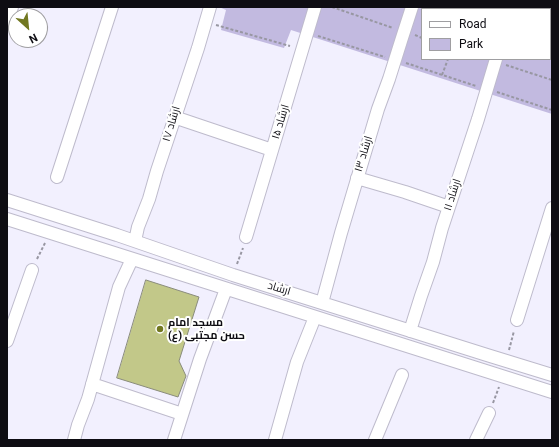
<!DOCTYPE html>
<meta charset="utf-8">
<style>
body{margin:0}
#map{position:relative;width:559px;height:447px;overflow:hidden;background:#f2f0fe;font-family:Roboto,sans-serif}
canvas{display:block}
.frame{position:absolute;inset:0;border:8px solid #0e0d13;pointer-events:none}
.legend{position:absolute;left:421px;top:8px;width:130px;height:52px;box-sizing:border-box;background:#fff;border:1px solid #9f9ea1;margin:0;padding:5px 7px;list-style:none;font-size:12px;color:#0e0d13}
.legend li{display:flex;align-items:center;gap:8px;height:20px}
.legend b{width:20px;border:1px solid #9f9ea1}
.north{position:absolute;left:8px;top:8px;width:40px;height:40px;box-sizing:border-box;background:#fff;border:1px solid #9f9ea1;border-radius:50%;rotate:153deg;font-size:11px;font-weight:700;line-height:16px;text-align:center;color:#0e0d13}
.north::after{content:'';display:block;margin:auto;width:14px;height:18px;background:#727821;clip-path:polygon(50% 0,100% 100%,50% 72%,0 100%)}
</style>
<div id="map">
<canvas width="559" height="447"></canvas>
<div class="frame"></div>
<ul class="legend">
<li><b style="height:5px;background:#fff"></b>Road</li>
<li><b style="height:11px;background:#c2bae0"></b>Park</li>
</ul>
<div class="north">N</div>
</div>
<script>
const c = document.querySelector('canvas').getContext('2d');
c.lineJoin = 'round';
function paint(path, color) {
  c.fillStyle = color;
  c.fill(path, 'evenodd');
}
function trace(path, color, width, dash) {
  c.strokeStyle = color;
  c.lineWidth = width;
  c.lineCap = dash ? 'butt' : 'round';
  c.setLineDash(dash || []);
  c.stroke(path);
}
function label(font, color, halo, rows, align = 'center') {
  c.font = font + ' Roboto,Cairo,sans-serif';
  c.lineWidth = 4;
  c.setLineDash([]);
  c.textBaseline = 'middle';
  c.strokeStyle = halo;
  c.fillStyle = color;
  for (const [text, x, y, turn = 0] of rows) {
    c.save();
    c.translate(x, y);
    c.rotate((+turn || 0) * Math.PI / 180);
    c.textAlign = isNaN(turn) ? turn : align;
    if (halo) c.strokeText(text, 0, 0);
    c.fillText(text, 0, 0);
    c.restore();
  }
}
const green = new Path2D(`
 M 219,7 L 430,7 L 436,9 L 422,9 L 422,59 L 550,59 L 550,44 L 552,45 L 552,114 L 291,30 L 284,48 L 221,30 L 226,10 Z
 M 451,7 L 503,7 L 502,9 L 450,9 Z`);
const building = new Path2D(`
 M 146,280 L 199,297 L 179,361 L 186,376 L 178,397 L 117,378 Z`);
const path = new Path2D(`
 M 332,7 L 393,28
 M 216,25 L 290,46
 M 415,35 L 422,38
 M 318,36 L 385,57
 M 550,49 L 552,50
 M 406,63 L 476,86
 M 506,65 L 552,80
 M 442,75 L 448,59
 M 497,92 L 552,110
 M 37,259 L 45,243
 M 237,264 L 243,248
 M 509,350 L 514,331
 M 493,403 L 499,387`);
const minor = new Path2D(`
 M 510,9 L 511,7
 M 7,22 L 12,7
 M 174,117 L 272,150
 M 57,177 L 112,7
 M 357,178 L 405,192 L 449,207
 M 7,200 L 117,235 L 233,275 L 487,355 L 552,375
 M 7,219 L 552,392
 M 246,237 L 315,7
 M 135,241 L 138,227 L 149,199 L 157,171 L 198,48 L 210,7
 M 322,303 L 341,233 L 378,109 L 389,79 L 401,41 L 412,7
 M 517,320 L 552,208
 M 410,331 L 421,296 L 433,262 L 442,228 L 478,119 L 496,59
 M 7,341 L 20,304 L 32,270
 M 92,384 L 182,414
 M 74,440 L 78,425 L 88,399 L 119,287 L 132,259
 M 174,440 L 200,359 L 226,289
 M 275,440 L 297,362 L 315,317
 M 375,440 L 402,375
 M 476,440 L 489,413`);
const markers = [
 [160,329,4,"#727821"]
];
const streetNames = [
 ["ارشاد ۱۵",281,122,-73],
 ["ارشاد ۱۷",172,124,-73],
 ["ارشاد ۱۳",364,154,-73],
 ["ارشاد ۱۱",453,195,-72],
 ["ارشاد",279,289,17]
];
const poiNames = [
 ["مسجد امام",168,323],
 ["حسن مجتبی (ع)",168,336]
];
paint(green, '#c2bae0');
paint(building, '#c2c889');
trace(building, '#898b7b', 1);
trace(minor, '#bebbcc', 14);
trace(path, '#9897a2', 2, [3, 2]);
trace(minor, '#fff', 12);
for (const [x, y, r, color] of markers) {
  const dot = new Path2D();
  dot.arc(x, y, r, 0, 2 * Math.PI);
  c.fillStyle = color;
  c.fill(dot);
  trace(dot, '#fff', 1.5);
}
label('11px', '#0e0d13', '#fff', streetNames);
label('bold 11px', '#0e0d13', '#fff', poiNames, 'left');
</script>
